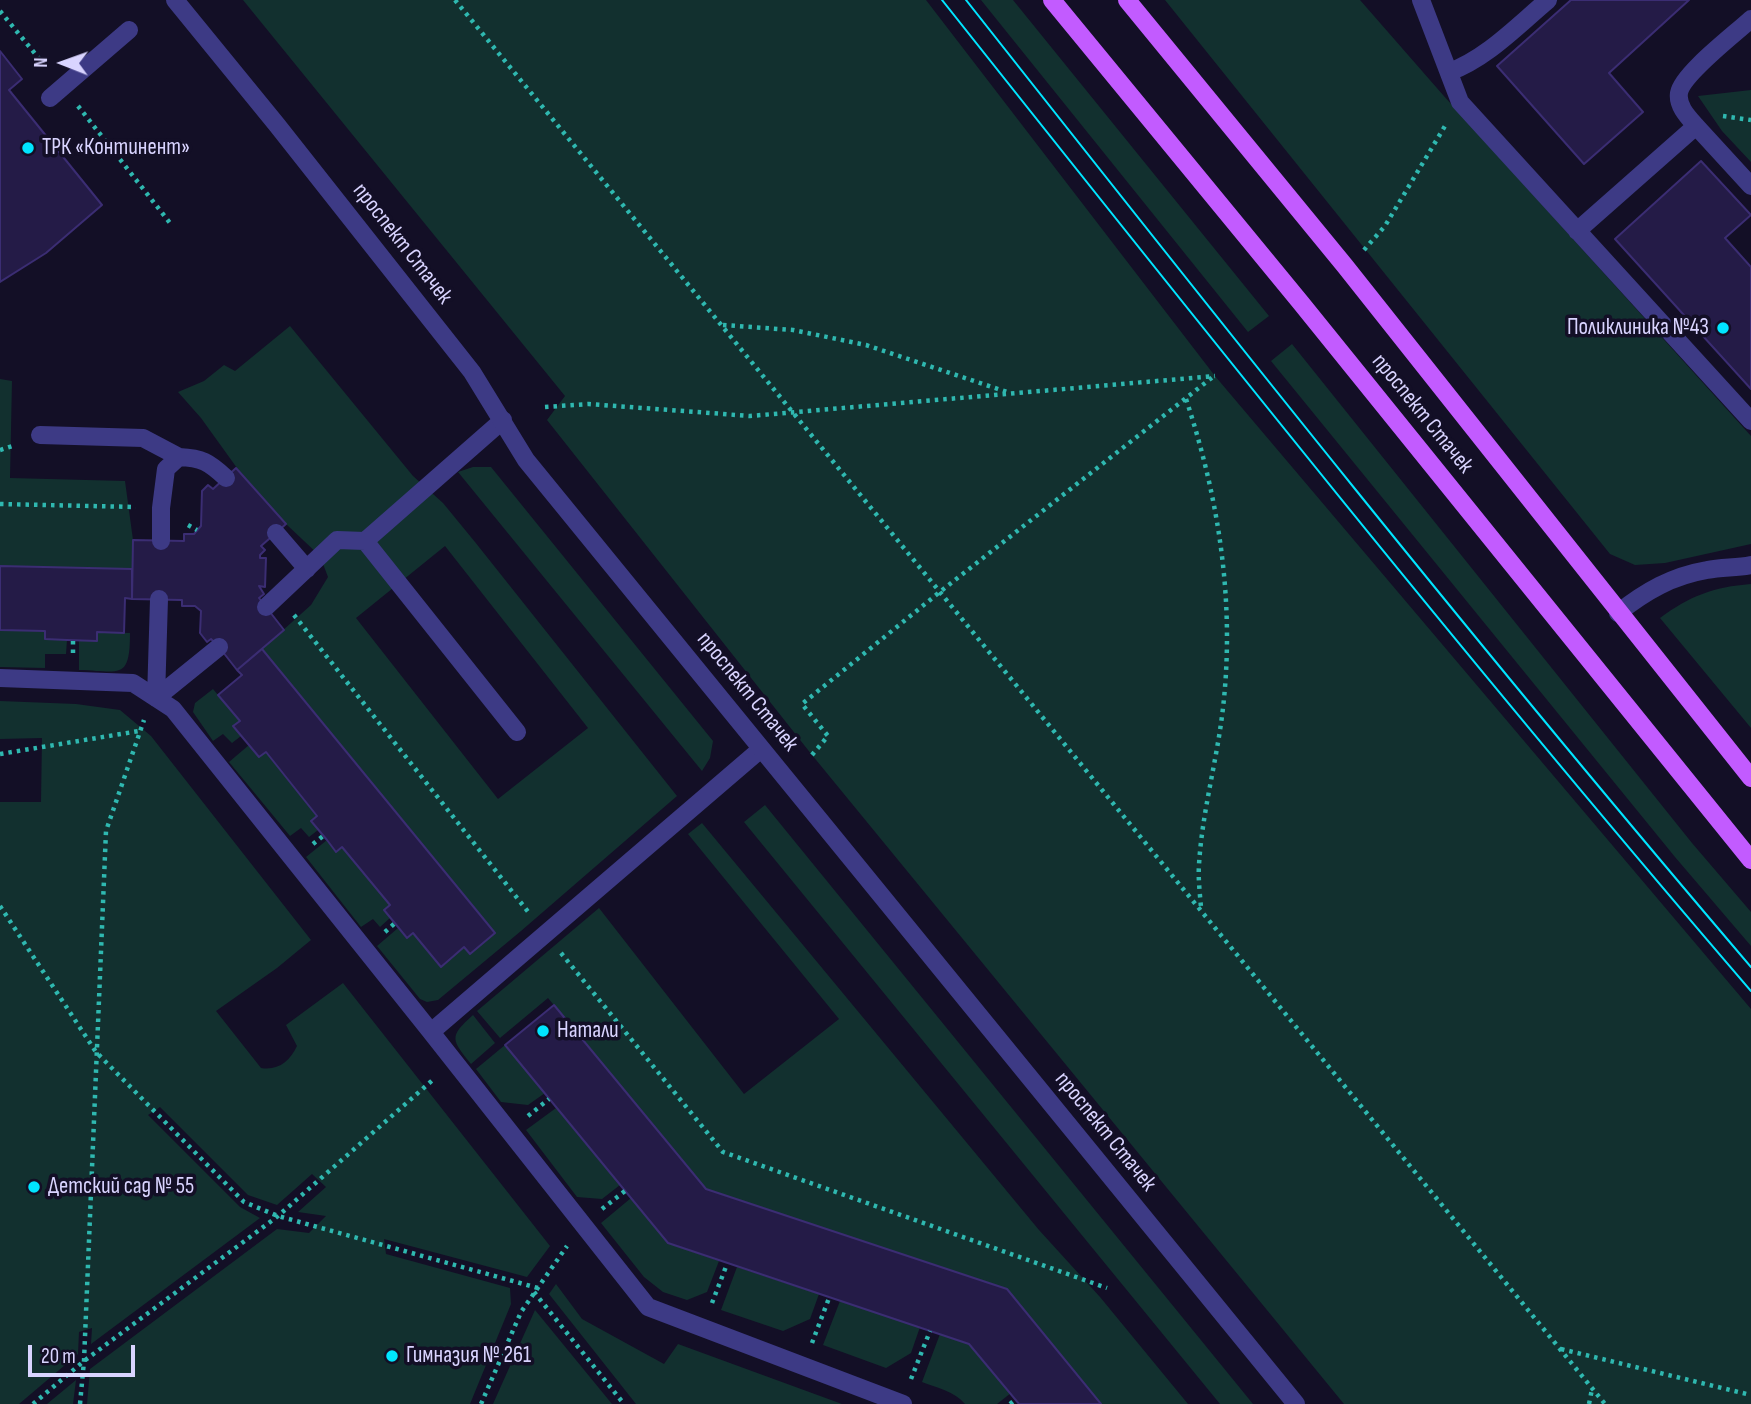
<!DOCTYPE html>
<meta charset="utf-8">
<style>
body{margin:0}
#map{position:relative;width:1751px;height:1404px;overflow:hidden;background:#130f26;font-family:"Sofia Sans Condensed",sans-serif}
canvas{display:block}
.north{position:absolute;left:28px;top:28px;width:70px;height:70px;-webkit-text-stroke:5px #130f26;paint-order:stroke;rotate:271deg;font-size:19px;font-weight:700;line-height:28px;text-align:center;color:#d9d4ff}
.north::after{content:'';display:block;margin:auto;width:24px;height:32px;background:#d9d4ff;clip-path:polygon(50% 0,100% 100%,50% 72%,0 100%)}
.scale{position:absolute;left:28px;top:1345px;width:107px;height:32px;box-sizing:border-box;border:4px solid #d9d4ff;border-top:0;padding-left:9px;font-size:21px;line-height:24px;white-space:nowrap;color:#d9d4ff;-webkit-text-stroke:5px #130f26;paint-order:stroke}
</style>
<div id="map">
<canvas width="1751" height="1404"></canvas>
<div class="north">N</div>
<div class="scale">20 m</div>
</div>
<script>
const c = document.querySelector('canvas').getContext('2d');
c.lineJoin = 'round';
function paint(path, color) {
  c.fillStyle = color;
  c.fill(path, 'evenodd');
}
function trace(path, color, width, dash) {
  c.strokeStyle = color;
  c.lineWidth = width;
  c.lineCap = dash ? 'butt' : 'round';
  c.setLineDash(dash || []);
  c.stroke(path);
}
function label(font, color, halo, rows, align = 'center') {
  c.font = font + ' "Sofia Sans Condensed",sans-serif';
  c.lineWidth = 7;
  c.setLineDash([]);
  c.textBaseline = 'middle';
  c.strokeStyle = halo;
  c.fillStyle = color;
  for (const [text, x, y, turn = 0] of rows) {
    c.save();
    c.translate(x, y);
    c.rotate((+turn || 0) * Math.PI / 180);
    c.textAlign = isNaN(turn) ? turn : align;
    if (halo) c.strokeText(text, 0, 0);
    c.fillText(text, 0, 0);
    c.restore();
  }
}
const green = new Path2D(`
 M 243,0 L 926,0 L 1215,376 L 1751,1009 L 1751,1404 L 1344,1404 L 812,755 L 547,420 L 565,396 Z
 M 981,0 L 1013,0 L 1269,316 L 1248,332 Z
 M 1165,0 L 1360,0 L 1443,95 L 1751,436 L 1751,544 L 1665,563 L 1635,565 L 1610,554 Z
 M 1751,90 L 1751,162 L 1722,131 L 1698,96 Z
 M 290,326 L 413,476 L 443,503 L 475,542 L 677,796 L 521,931 L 438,1000 L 427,1002 L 420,999 L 377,946 L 398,928 L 406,938 L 413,933 L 441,967 L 464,947 L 262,649 L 311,605 L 328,577 L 320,556 L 286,524 L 237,468 L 201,418 L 178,392 L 204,381 L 224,365 L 235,371 ZM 445,546 L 588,728 L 498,799 L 356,618 Z
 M 1292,344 L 1692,843 L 1751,912 L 1751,946 L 1675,857 L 1271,361 Z
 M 0,379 L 12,381 L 10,478 L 125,481 L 133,540 L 132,569 L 0,566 Z
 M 473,467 L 491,467 L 713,741 L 710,758 L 702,771 L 458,472 Z
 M 1751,584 L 1751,728 L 1660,618 C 1690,596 1713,587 1751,584 Z
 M 0,630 L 45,631 L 45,639 L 67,640 L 66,654 L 45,654 L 45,668 L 0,667 Z
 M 97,632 L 130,633 C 130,681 120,671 79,670 L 79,640 L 97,641 Z
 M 213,689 L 240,721 L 233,726 L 241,736 L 232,743 L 223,734 L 213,741 L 193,712 L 195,703 Z
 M 0,701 L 76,704 L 120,710 L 151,736 L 311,940 L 277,968 L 216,1011 L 261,1068 C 278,1071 290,1061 297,1046 L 286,1025 L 343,983 L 550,1246 L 527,1277 L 384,1239 L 386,1254 L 510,1288 L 511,1304 L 470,1404 L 87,1404 L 90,1369 L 277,1229 L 309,1233 L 326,1216 L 298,1212 L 326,1187 L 312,1174 L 277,1205 L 248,1195 L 160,1107 L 148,1115 L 240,1207 L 260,1218 L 91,1344 L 92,1328 L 79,1332 L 78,1354 L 19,1404 L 0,1404 L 0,802 L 41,802 L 42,738 L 0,739 Z
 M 249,745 L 259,757 L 266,752 L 317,816 L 311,821 L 318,830 L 309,837 L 301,828 L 290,836 L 229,762 Z
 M 765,805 L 1253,1404 L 1220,1404 L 744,822 Z
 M 702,823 L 1039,1230 L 1100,1297 L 1188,1404 L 1101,1404 L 1007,1289 L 706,1189 L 548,998 L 500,1038 L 477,1011 L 599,908 L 744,1094 L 839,1019 L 688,834 Z
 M 327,840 L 336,851 L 342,847 L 390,905 L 384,910 L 390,918 L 380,927 L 373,919 L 361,927 L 306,857 Z
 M 473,1015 L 495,1043 L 471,1064 C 452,1040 448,1037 473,1015 Z
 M 505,1045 L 545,1093 L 528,1105 L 501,1102 L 476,1069 Z
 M 556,1108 L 620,1185 L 602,1199 L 577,1197 L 526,1130 Z
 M 631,1198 L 668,1243 L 719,1261 L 707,1292 L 687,1300 L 663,1292 L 644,1277 L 601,1223 Z
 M 737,1267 L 819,1294 L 810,1319 L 783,1331 L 721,1310 Z
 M 556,1284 L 582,1319 L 664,1364 L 678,1344 L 842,1404 L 636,1404 L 549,1294 Z
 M 840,1301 L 920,1327 L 911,1353 L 886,1368 L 823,1345 Z
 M 535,1310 L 612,1404 L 493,1404 Z
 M 940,1334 L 969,1344 L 1011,1393 L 997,1404 L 965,1404 C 954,1391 938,1388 922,1382 Z
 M 76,1380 L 73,1404 L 47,1404 Z`);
const building = new Path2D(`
 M 1571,0 L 1689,0 L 1609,73 L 1643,112 L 1584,164 L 1497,66 Z
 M 0,51 L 22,79 L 9,90 L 102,205 L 46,253 L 0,282 Z
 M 1701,161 L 1751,215 L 1725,238 L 1751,267 L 1751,389 L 1615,239 Z
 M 236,468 L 286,524 L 261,546 L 265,550 L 260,555 L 260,558 L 266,558 L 265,587 L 259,586 L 264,594 L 259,598 L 284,630 L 237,670 L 219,647 L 211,639 L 207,642 L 200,633 L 201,611 L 195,606 L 182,606 L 182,600 L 132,599 L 133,540 L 184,541 L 184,534 L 194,534 L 201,526 L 202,491 L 208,485 L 213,489 Z
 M 0,566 L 132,569 L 132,599 L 125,598 L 124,633 L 97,632 L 97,641 L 67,640 L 45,639 L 45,631 L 0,630 Z
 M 262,649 L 495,933 L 470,954 L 464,947 L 441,967 L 413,933 L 407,938 L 384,910 L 390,905 L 342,847 L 336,852 L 327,840 L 311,821 L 317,816 L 266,752 L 259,757 L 233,726 L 240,721 L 218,695 L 242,675 L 237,670 Z
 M 554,1005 L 706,1189 L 1007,1289 L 1101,1404 L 1019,1404 L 969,1344 L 668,1243 L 505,1045 Z`);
const path = new Path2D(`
 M 455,0 L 1605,1404
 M 0,11 L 46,67
 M 78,106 L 170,223
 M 1723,116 L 1751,120
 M 1364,250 L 1385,226 L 1445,126
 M 723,325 L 793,330 L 866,345 L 1010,393
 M 1186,399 C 1219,499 1235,602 1223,708 C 1217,761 1202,812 1199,865 C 1198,879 1200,894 1201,908
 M 545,407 L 589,404 L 750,416 L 1215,376
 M 0,450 L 16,445
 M 0,504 L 136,507
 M 188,525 L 197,530
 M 294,615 L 529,913
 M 73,653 L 73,640
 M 0,754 L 139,731
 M 812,755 L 828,736 L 802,704 L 941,591 L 1214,376
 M 313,844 L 323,836
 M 0,906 L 96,1052 L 244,1202 L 278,1216 L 538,1288
 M 385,932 L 395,923
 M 561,953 L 723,1152 L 1107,1288
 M 528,1116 L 549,1099
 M 602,1209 L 625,1191
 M 534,1292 L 624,1404
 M 712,1303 L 727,1264
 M 812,1343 L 829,1298
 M 1561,1349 L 1751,1395
 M 911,1379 L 930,1331
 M 33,1404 L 84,1361 L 278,1216 L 435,1078
 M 80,1404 L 84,1361 L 106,831 L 144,720
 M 481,1404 L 521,1312 L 567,1246
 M 1010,1404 L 1016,1399
 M 1589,1404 L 1592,1389`);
const service = new Path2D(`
 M 1421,0 L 1460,102 L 1751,421
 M 1449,72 C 1487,58 1517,26 1548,0
 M 50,98 L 129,30
 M 1696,126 C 1688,117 1677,106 1679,93 C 1682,74 1735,34 1751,19
 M 1577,231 L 1696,126 L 1751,186
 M 503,420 L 365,541 L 517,732
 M 40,435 L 143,438 L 179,457
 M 276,533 L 307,569
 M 161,541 L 161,508 L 166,469 L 179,457 C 202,458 209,462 226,478
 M 266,607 L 337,540 L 365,541
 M 1618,613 C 1646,591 1672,576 1707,570 C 1722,567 1737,568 1751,565
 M 0,678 L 133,683 L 173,709 L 431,1032
 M 156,698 L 159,599
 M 156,698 L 219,647
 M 761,749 L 431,1032 L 648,1307 L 903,1404`);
const minor = new Path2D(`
 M 175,0 L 277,125 L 472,372 L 526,460 L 1296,1404`);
const primary = new Path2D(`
 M 1052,0 L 1301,303 L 1751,860
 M 1127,0 L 1345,266 L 1751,778`);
const tram = new Path2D(`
 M 942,0 C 1207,334 1473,668 1751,991
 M 966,0 C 1223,326 1481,651 1751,967`);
const markers = [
 [28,148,7,"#00e5ff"],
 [1723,328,7,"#00e5ff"],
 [543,1031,7,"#00e5ff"],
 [34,1187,7,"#00e5ff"],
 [392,1356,7,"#00e5ff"]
];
const poiNames = [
 ["ТРК «Континент»",42,148],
 ["Поликлиника №43",1709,328,"right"],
 ["Натали",557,1031],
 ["Детский сад № 55",48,1187],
 ["Гимназия № 261",406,1356]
];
const streetNames = [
 ["проспект Стачек",402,244,52],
 ["проспект Стачек",1422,414,51],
 ["проспект Стачек",747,692,51],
 ["проспект Стачек",1105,1132,51]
];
paint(green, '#12302f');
paint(building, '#241b47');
trace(building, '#3b2d73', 2);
trace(path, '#2fb8b0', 4.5, [3.5, 5]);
trace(service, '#3d3a85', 18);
trace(minor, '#3d3a85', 18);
trace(primary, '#c25bff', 18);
trace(tram, '#00e5ff', 2);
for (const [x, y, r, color] of markers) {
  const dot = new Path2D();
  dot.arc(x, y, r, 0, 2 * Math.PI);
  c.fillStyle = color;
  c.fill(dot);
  trace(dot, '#130f26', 2.5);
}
label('23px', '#d9d4ff', '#130f26', poiNames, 'left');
label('23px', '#d9d4ff', '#130f26', streetNames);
</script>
